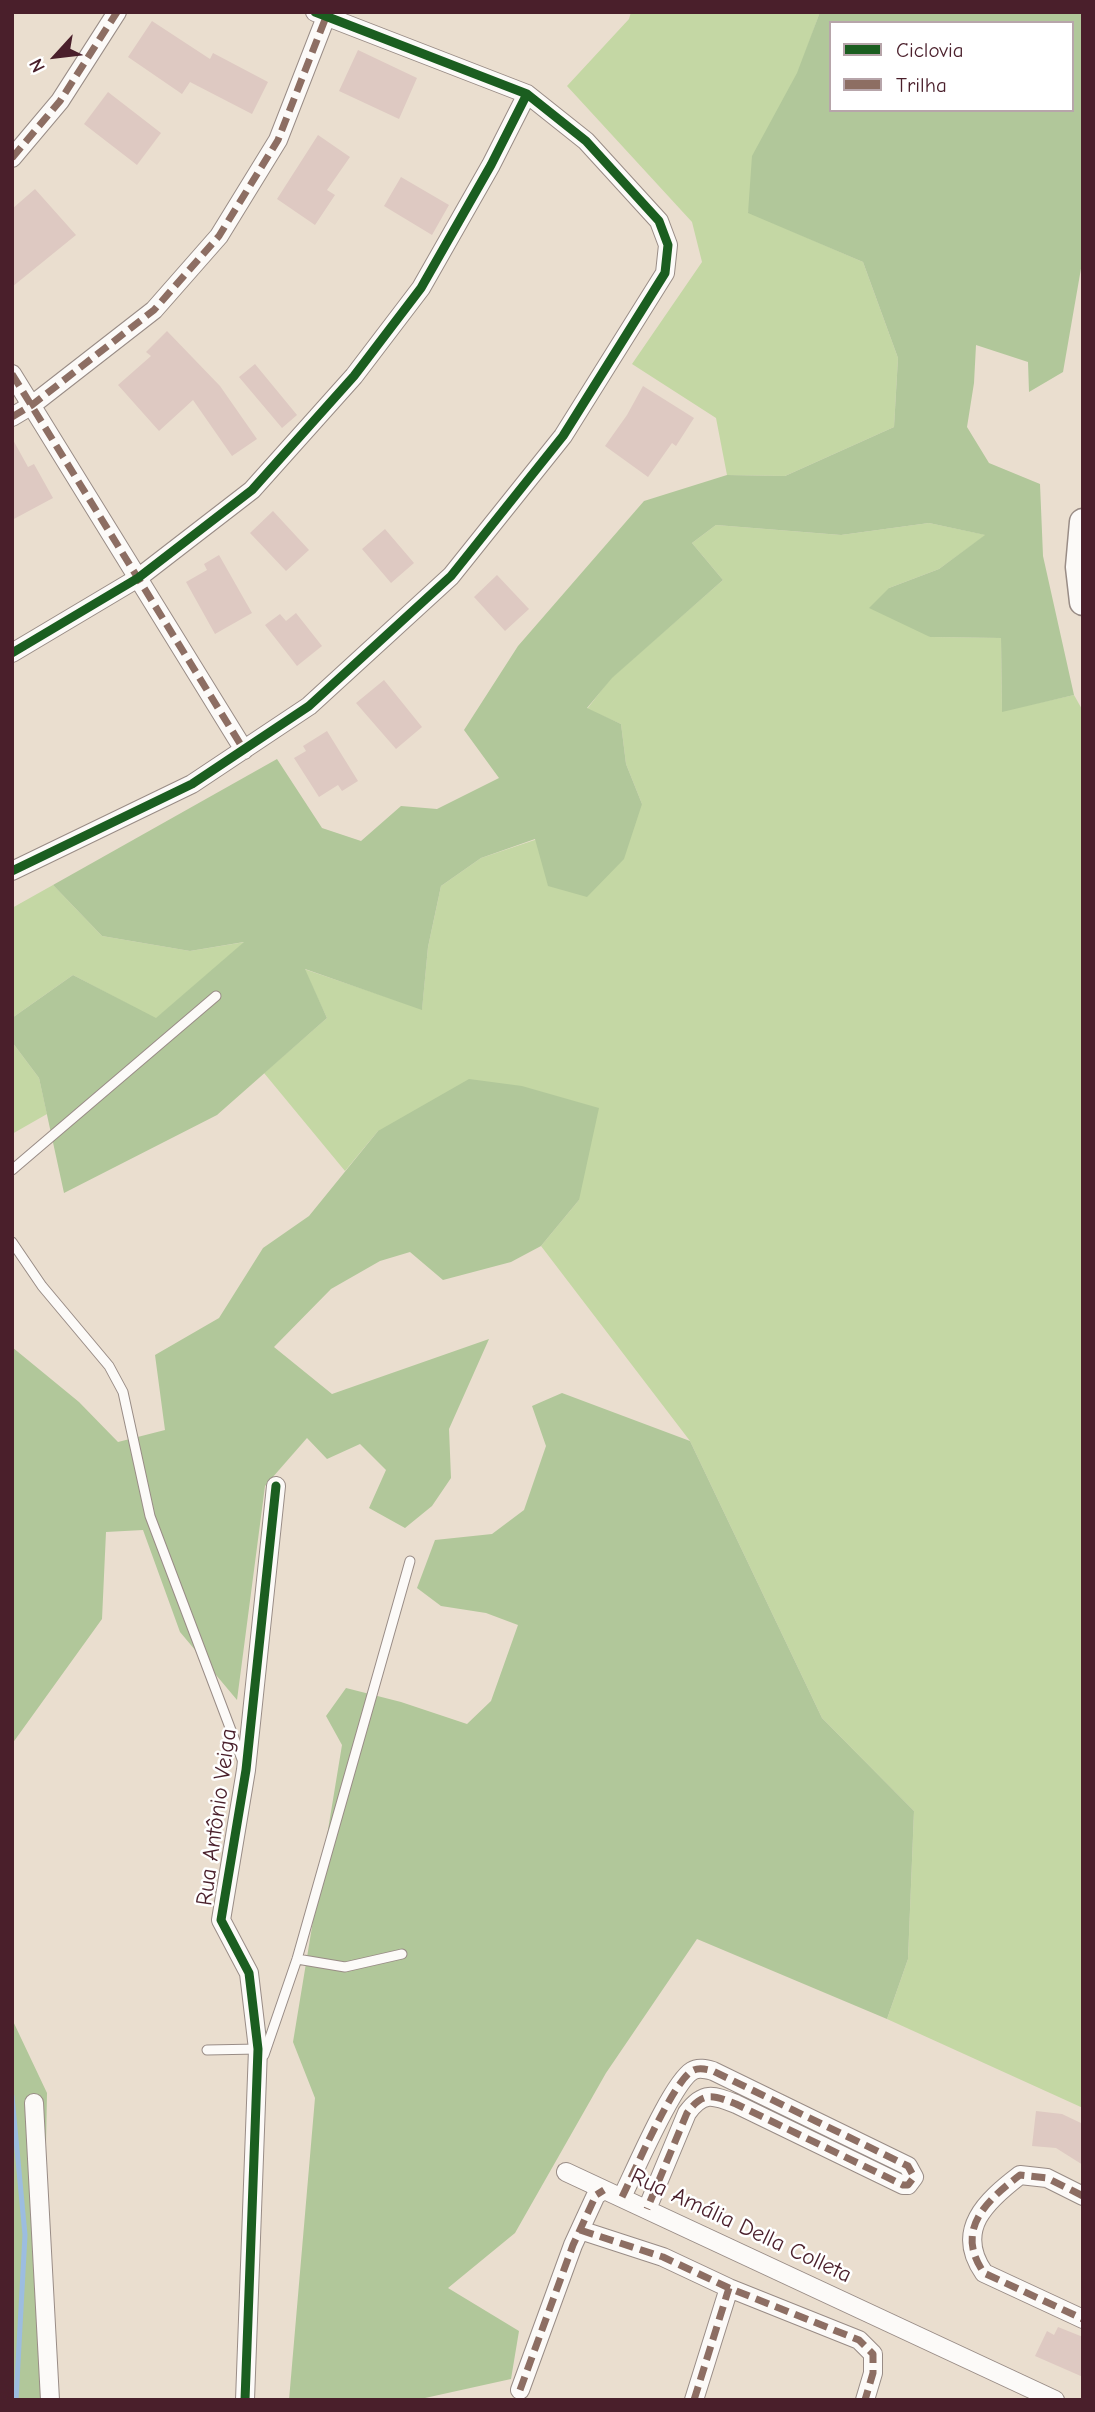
<!DOCTYPE html>
<meta charset="utf-8">
<style>
body{margin:0}
#map{position:relative;width:1095px;height:2412px;overflow:hidden;background:#eadecf;font-family:"Comic Neue",sans-serif}
canvas{display:block}
.frame{position:absolute;inset:0;border:14px solid #4a1f2b;pointer-events:none}
.legend{position:absolute;left:829px;top:21px;width:245px;height:91px;box-sizing:border-box;background:#fff;border:2px solid #b7a5aa;margin:0;padding:9px 12px;list-style:none;font-size:21px;color:#4a1f2b}
.legend li{display:flex;align-items:center;gap:14px;height:35px}
.legend b{width:35px;border:2px solid #b7a5aa}
.north{position:absolute;left:21px;top:21px;width:70px;height:70px;-webkit-text-stroke:5px #fff;paint-order:stroke;rotate:243deg;font-size:19px;font-weight:700;line-height:28px;text-align:center;color:#4a1f2b}
.north::after{content:'';display:block;margin:auto;width:24px;height:32px;background:#4a1f2b;clip-path:polygon(50% 0,100% 100%,50% 72%,0 100%)}
</style>
<div id="map">
<canvas width="1095" height="2412"></canvas>
<div class="frame"></div>
<ul class="legend">
<li><b style="height:9px;background:#1b5e20"></b>Ciclovia</li>
<li><b style="height:9px;background:#8d6e63"></b>Trilha</li>
</ul>
<div class="north">N</div>
</div>
<script>
const c = document.querySelector('canvas').getContext('2d');
c.lineJoin = 'round';
function paint(path, color) {
  c.fillStyle = color;
  c.fill(path, 'evenodd');
}
function trace(path, color, width, dash) {
  c.strokeStyle = color;
  c.lineWidth = width;
  c.lineCap = dash ? 'butt' : 'round';
  c.setLineDash(dash || []);
  c.stroke(path);
}
function label(font, color, halo, rows, align = 'center') {
  c.font = font + ' "Comic Neue",sans-serif';
  c.lineWidth = 5;
  c.setLineDash([]);
  c.textBaseline = 'middle';
  c.strokeStyle = halo;
  c.fillStyle = color;
  for (const [text, x, y, turn = 0] of rows) {
    c.save();
    c.translate(x, y);
    c.rotate((+turn || 0) * Math.PI / 180);
    c.textAlign = isNaN(turn) ? turn : align;
    if (halo) c.strokeText(text, 0, 0);
    c.fillText(text, 0, 0);
    c.restore();
  }
}
const green = new Path2D(`
 M 631,12 L 820,12 L 748,212 L 863,262 L 898,358 L 894,427 L 785,476 L 727,475 L 716,418 L 632,364 L 702,262 L 692,222 L 567,86 L 629,19 Z
 M 929,523 L 986,535 L 939,569 L 889,588 L 930,637 L 1001,638 L 1002,711 L 1074,695 L 1083,711 L 1083,2108 L 887,2019 L 908,1959 L 914,1811 L 822,1718 L 690,1441 L 541,1246 L 579,1200 L 378,1131 L 345,1171 L 264,1073 L 327,1018 L 304,969 L 422,1009 L 428,947 L 441,886 L 481,858 L 642,804 L 626,764 L 621,724 L 587,709 L 611,678 L 723,580 L 692,543 L 716,525 L 841,535 Z
 M 53,885 L 102,936 L 190,951 L 245,942 L 156,1019 L 73,975 L 12,1018 L 12,908 Z
 M 12,1042 L 39,1078 L 47,1114 L 12,1134 Z`);
const forest = new Path2D(`
 M 820,12 L 1083,12 L 1083,257 L 1063,372 L 1029,392 L 1028,362 L 976,345 L 974,383 L 967,427 L 989,463 L 1040,484 L 1043,556 L 1074,695 L 1002,712 L 1001,638 L 930,637 L 869,608 L 889,588 L 939,569 L 985,535 L 929,523 L 841,535 L 716,525 L 692,543 L 723,580 L 612,678 L 587,708 L 621,724 L 626,764 L 642,804 L 624,859 L 587,897 L 548,886 L 535,839 L 481,858 L 441,886 L 428,947 L 422,1010 L 305,969 L 327,1018 L 217,1115 L 64,1193 L 39,1078 L 12,1042 L 12,1018 L 73,975 L 156,1018 L 244,942 L 190,951 L 102,936 L 53,885 L 277,759 L 322,828 L 361,841 L 401,806 L 437,809 L 499,778 L 464,730 L 518,646 L 644,501 L 727,475 L 785,476 L 894,427 L 898,358 L 863,262 L 748,213 L 752,156 L 797,73 ZM 831,23 L 1072,23 L 1072,110 L 831,110 Z
 M 469,1079 L 522,1086 L 599,1108 L 579,1200 L 541,1246 L 511,1262 L 443,1280 L 410,1252 L 380,1261 L 331,1289 L 274,1347 L 332,1394 L 489,1339 L 449,1429 L 451,1478 L 432,1506 L 405,1528 L 369,1508 L 386,1470 L 360,1444 L 327,1459 L 307,1438 L 265,1486 L 237,1700 L 180,1632 L 143,1530 L 106,1532 L 102,1619 L 12,1744 L 12,1347 L 79,1402 L 118,1442 L 165,1430 L 155,1355 L 219,1318 L 263,1248 L 309,1216 L 378,1131 Z
 M 562,1393 L 690,1441 L 822,1718 L 914,1811 L 908,1959 L 887,2019 L 697,1939 L 606,2073 L 515,2233 L 448,2288 L 519,2331 L 511,2379 L 416,2400 L 289,2400 L 315,2098 L 293,2042 L 342,1745 L 326,1716 L 346,1688 L 401,1702 L 467,1724 L 491,1701 L 518,1625 L 486,1613 L 441,1606 L 417,1588 L 435,1540 L 492,1534 L 524,1510 L 546,1446 L 532,1406 Z
 M 12,2019 L 47,2093 L 41,2400 L 12,2400 Z`);
const stream = new Path2D(`
 M 12,2096 L 25,2235 L 16,2400`);
const building = new Path2D(`
 M 152,21 L 210,59 L 213,53 L 268,82 L 252,114 L 190,82 L 182,94 L 128,57 Z
 M 358,50 L 417,78 L 399,119 L 339,91 Z
 M 108,92 L 161,133 L 137,165 L 84,124 Z
 M 318,135 L 350,157 L 327,190 L 335,195 L 315,225 L 277,199 Z
 M 401,177 L 449,205 L 432,235 L 384,206 Z
 M 35,189 L 76,235 L 12,287 L 12,209 Z
 M 167,331 L 220,386 L 257,439 L 232,456 L 193,400 L 159,431 L 118,385 L 151,356 L 146,352 Z
 M 255,364 L 297,415 L 282,428 L 239,377 Z
 M 643,386 L 694,418 L 676,446 L 672,443 L 648,477 L 605,446 L 627,415 Z
 M 12,438 L 28,467 L 34,464 L 53,498 L 12,520 Z
 M 273,511 L 309,550 L 286,571 L 250,533 Z
 M 385,529 L 414,563 L 391,583 L 362,549 Z
 M 219,555 L 252,613 L 215,634 L 186,582 L 207,570 L 204,564 Z
 M 497,575 L 529,609 L 505,631 L 474,597 Z
 M 296,613 L 322,646 L 297,666 L 265,625 L 280,614 L 286,621 Z
 M 384,680 L 422,727 L 396,749 L 356,703 Z
 M 327,731 L 358,781 L 342,791 L 338,785 L 319,797 L 294,758 L 306,751 L 303,746 Z
 M 1036,2111 L 1062,2114 L 1083,2124 L 1083,2165 L 1056,2148 L 1032,2146 Z
 M 1058,2327 L 1083,2337 L 1083,2377 L 1035,2356 L 1047,2331 L 1054,2335 Z`);
const lane = new Path2D(`
 M 12,1170 L 216,996
 M 12,1242 L 42,1286 L 109,1366 L 123,1392 L 150,1516 L 243,1762
 M 297,1959 L 345,1967 L 402,1954
 M 207,2050 L 258,2049
 M 264,2055 L 297,1959 L 410,1561`);
const street = new Path2D(`
 M 12,158 L 60,101 L 117,12
 M 12,374 L 244,750
 M 12,417 L 32,405 L 154,310 L 219,236 L 278,140 L 326,17
 M 12,653 L 138,578 L 252,490 L 354,376 L 421,288 L 491,165 L 527,94
 M 12,871 L 192,784 L 309,706 L 451,576 L 563,436 L 665,273 L 668,245 L 659,221 L 586,141 L 527,94 L 315,12
 M 34,2103 L 50,2400
 M 566,2172 L 1055,2400
 M 1083,2196 L 1047,2178 L 1020,2175 C 986,2201 954,2230 984,2273 L 1083,2319
 M 622,2197 C 634,2173 672,2083 692,2071 C 698,2067 706,2069 713,2071 L 908,2166 L 914,2177 L 908,2185 L 903,2185 L 736,2104 C 713,2095 703,2091 687,2113 L 647,2209
 M 580,2230 L 663,2257 L 729,2288 L 859,2340 L 873,2354 L 873,2373 L 865,2400
 M 520,2390 L 573,2245 L 596,2195 L 604,2190
 M 245,2400 L 258,2049 L 249,1973 L 221,1920 L 246,1770 L 276,1486
 M 694,2400 L 729,2288`);
const secondary = new Path2D(`
 M 1083,522 L 1079,567 L 1083,602`);
const quiet = new Path2D(`
 M 12,158 L 60,101 L 117,12
 M 12,374 L 244,750
 M 12,417 L 32,405 L 154,310 L 219,236 L 278,140 L 326,17
 M 1083,2196 L 1047,2178 L 1020,2175 C 986,2201 954,2230 984,2273 L 1083,2319
 M 622,2197 C 634,2173 672,2083 692,2071 C 698,2067 706,2069 713,2071 L 908,2166 L 914,2177 L 908,2185 L 903,2185 L 736,2104 C 713,2095 703,2091 687,2113 L 647,2209
 M 580,2230 L 663,2257 L 729,2288 L 859,2340 L 873,2354 L 873,2373 L 865,2400
 M 520,2390 L 573,2245 L 596,2195 L 604,2190
 M 694,2400 L 729,2288`);
const cycleway = new Path2D(`
 M 12,653 L 138,578 L 252,490 L 354,376 L 421,288 L 491,165 L 527,94
 M 12,871 L 192,784 L 309,706 L 451,576 L 563,436 L 665,273 L 668,245 L 659,221 L 586,141 L 527,94 L 315,12
 M 245,2400 L 258,2049 L 249,1973 L 221,1920 L 246,1770 L 276,1486`);
const streetNames = [
 ["Rua Antônio Veiga",217,1817,-82],
 ["Rua Amália Della Colleta",741,2226,25]
];
paint(green, '#c4d7a4');
paint(forest, '#b1c79a');
trace(stream, '#9cbde0', 5);
paint(building, '#dec9c2');
trace(lane, '#998c86', 11);
trace(street, '#998c86', 20);
trace(secondary, '#998c86', 29);
trace(lane, '#fcfaf8', 9);
trace(street, '#fcfaf8', 18);
trace(secondary, '#fcfaf8', 26);
trace(quiet, '#8d6e63', 7, [14, 7]);
trace(cycleway, '#1b5e20', 9);
label('23px', '#4a1f2b', '#fff', streetNames);
</script>
